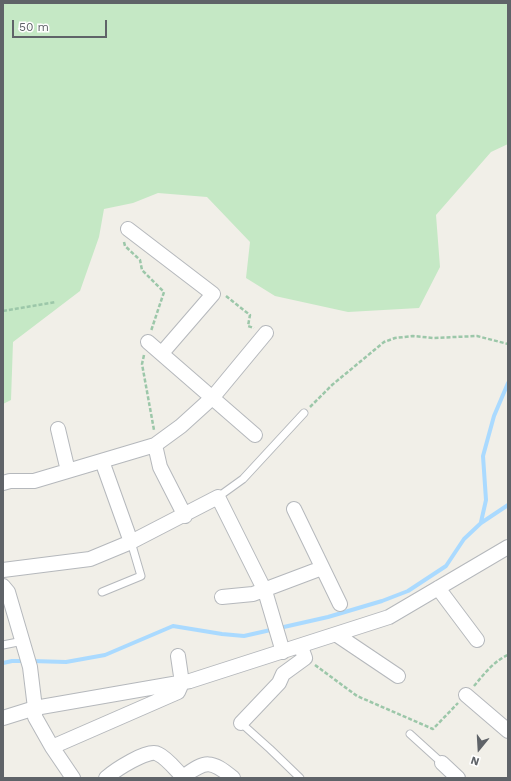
<!DOCTYPE html>
<style>
body{margin:0}
#map{position:relative;width:511px;height:781px;overflow:hidden;background:#f1efe8;font-family:"Work Sans",sans-serif}
canvas{display:block}
.frame{position:absolute;inset:0;border:4px solid #5f6368;pointer-events:none}
.north{position:absolute;left:459px;top:729px;width:40px;height:40px;-webkit-text-stroke:3px #fff;paint-order:stroke;rotate:198deg;font-size:11px;font-weight:700;line-height:16px;text-align:center;color:#5f6368}
.north::after{content:'';display:block;margin:auto;width:14px;height:18px;background:#5f6368;clip-path:polygon(50% 0,100% 100%,50% 72%,0 100%)}
.scale{position:absolute;left:12px;top:20px;width:95px;height:18px;box-sizing:border-box;border:2px solid #5f6368;border-top:0;padding-left:5px;font-size:12px;line-height:14px;white-space:nowrap;color:#5f6368;-webkit-text-stroke:3px #fff;paint-order:stroke}
</style>
<div id="map">
<canvas width="511" height="781"></canvas>
<div class="frame"></div>
<div class="north">N</div>
<div class="scale">50 m</div>
</div>
<script>
const c = document.querySelector('canvas').getContext('2d');
c.lineJoin = 'round';
function paint(path, color) {
  c.fillStyle = color;
  c.fill(path, 'evenodd');
}
function trace(path, color, width, dash) {
  c.strokeStyle = color;
  c.lineWidth = width;
  c.lineCap = dash ? 'butt' : 'round';
  c.setLineDash(dash || []);
  c.stroke(path);
}
const green = new Path2D(`
 M 3,3 L 508,3 L 508,144 L 491,152 L 436,215 L 440,267 L 419,308 L 348,312 L 275,296 L 246,278 L 250,242 L 207,197 L 158,193 L 133,203 L 104,209 L 99,237 L 80,291 L 13,342 L 11,400 L 3,404 Z`);
const stream = new Path2D(`
 M 481,522 L 486,500 L 483,456 L 494,416 L 508,383
 M 32,661 L 66,662 L 105,655 L 173,626 L 222,634 L 244,636 L 328,617 L 382,601 L 408,591 L 446,566 L 464,539 L 481,523 L 508,505
 M 3,663 L 12,661 L 25,661`);
const path = new Path2D(`
 M 124,242 L 125,246 L 140,260 L 142,270 L 164,292 L 151,331
 M 226,296 L 250,315 L 248,326 L 254,328
 M 3,311 L 56,302
 M 144,355 L 142,364 L 154,430
 M 310,407 L 332,385 L 384,342 L 395,338 L 413,336 L 433,338 L 477,336 L 508,344
 M 315,665 L 357,696 L 433,729 L 458,703
 M 474,686 C 484,674 494,661 508,655`);
const service = new Path2D(`
 M 218,497 L 243,479 L 304,413
 M 102,592 L 141,576 L 131,542
 M 3,645 L 23,641
 M 241,723 L 270,749 L 300,778
 M 410,734 L 442,763`);
const minor = new Path2D(`
 M 128,229 L 213,294 L 162,353
 M 148,342 L 255,435
 M 58,429 L 68,471
 M 155,445 L 160,467 L 185,516
 M 102,461 L 131,542
 M 3,483 L 10,481 L 34,481 L 155,445 L 181,426 L 213,397 L 266,333
 M 294,509 L 340,604
 M 3,570 L 90,559 L 131,542 L 218,497 L 265,591 L 283,652
 M 3,586 L 8,592 L 30,667 L 35,708 L 35,717 L 52,747 L 73,778
 M 438,588 L 477,640
 M 222,597 L 253,594 L 322,568
 M 337,635 L 398,676
 M 466,695 L 508,731
 M 3,718 L 35,708 L 190,681 L 389,617 L 508,547
 M 241,723 L 279,683 L 283,674 L 305,658 L 301,647
 M 52,747 L 178,692 L 182,683 L 178,656
 M 442,763 L 458,778
 M 106,778 C 114,771 148,748 158,754 C 167,758 176,770 183,777 C 206,760 211,760 233,778`);
paint(green, '#c5e8c5');
trace(stream, '#aadaff', 4);
trace(service, '#b5b8bc', 9);
trace(minor, '#b5b8bc', 16);
trace(path, '#9cc7a9', 2.5, [4, 2]);
trace(service, '#fff', 7);
trace(minor, '#fff', 14);
</script>
